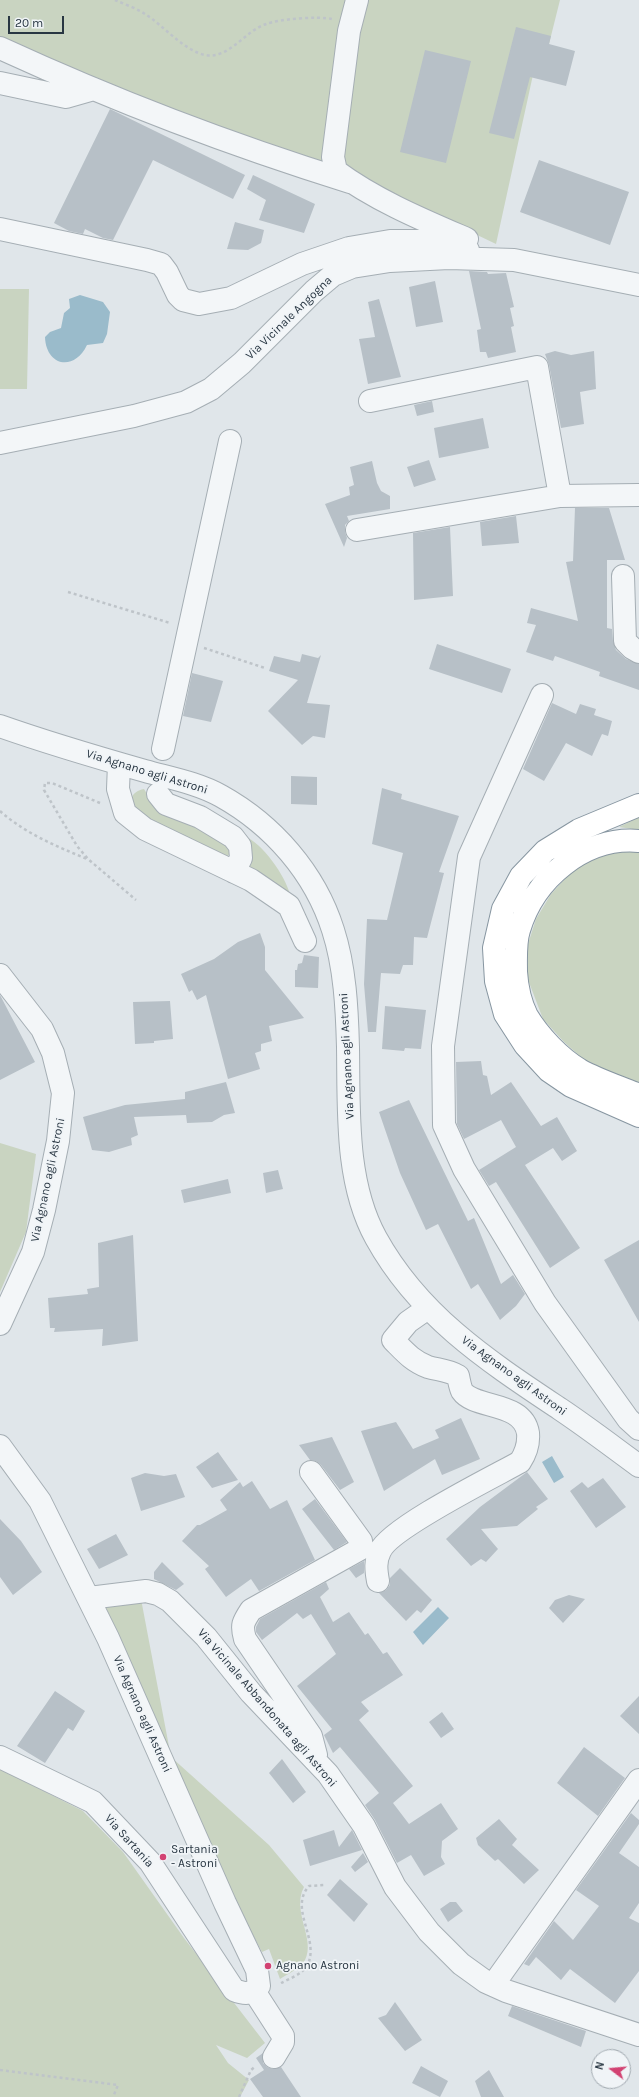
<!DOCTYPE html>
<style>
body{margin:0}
#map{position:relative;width:639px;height:2097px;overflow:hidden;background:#e0e6ea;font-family:Karla,sans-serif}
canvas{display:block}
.north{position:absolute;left:591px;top:2049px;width:40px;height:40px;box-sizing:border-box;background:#f0f4f7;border:1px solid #a0a8af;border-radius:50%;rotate:286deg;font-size:11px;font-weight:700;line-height:16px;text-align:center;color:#283642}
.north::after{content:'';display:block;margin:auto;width:14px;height:18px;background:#d24272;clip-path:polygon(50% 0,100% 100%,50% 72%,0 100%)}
.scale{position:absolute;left:8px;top:16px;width:56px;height:18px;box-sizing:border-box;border:2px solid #283642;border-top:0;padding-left:5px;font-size:12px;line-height:14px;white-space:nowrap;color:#283642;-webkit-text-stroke:3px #f0f4f7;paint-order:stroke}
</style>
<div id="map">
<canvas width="639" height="2097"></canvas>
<div class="north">N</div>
<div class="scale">20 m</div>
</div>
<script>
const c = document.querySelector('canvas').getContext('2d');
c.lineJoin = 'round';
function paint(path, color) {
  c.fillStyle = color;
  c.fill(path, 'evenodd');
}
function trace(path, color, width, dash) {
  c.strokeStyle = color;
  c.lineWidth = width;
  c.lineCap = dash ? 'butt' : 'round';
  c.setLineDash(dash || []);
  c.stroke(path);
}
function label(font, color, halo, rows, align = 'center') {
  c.font = font + ' Karla,sans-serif';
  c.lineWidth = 3.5;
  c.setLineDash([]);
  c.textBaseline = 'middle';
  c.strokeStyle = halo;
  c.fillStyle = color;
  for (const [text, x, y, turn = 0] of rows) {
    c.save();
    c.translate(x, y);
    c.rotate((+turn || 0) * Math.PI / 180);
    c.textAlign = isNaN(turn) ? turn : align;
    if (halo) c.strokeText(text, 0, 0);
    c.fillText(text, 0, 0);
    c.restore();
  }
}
const green = new Path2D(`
 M 0,0 L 560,0 L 548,48 L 536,61 L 496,244 L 354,176 L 107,85 L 0,37 Z
 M 0,289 L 29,289 L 27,389 L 0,389 Z
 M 144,789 C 155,811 206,828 229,839 L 232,851 L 227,857 L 131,811 C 130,799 131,792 144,789 Z
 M 639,817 L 639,830 L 619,827 Z
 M 244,836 C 263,843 285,876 290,894 L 249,872 Z
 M 639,850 L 639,1085 L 583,1059 L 564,1042 L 543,1019 L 527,977 L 528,944 L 536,919 L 551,894 L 577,866 L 609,854 Z
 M 0,1143 L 36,1154 L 26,1232 L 0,1292 Z
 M 141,1599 L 171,1757 L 269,1845 L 304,1887 C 291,1911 316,1939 305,1960 C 300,1968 288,1974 280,1979 L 269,1949 L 262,1952 L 213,1860 L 102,1603 Z
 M 0,1769 L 83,1811 L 123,1852 L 184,1938 L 265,2043 L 247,2058 L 216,2045 L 228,2063 L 249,2080 L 240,2097 L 0,2097 Z`);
const water = new Path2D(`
 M 80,295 L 103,302 L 110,312 L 107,334 L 103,343 L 87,345 C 74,372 46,366 45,337 L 50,332 L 61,328 L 64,313 L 70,308 L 69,299 Z
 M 552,1456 L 564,1477 L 554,1483 L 542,1462 Z
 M 438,1607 L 449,1618 L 423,1645 L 413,1632 Z`);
const building = new Path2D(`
 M 516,27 L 551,36 L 549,44 L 575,51 L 566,86 L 530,77 L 514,139 L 489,133 Z
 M 425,50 L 471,61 L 446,163 L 400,152 Z
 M 110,109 L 245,175 L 233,199 L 153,160 L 113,240 L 103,238 L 85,229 L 83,234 L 69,231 L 54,223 Z
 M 539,160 L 629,192 L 610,245 L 520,212 Z
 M 253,175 L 315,204 L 304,233 L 259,220 L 266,200 L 247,189 Z
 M 235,222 L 264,230 L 261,243 L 248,250 L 227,249 Z
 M 469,271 L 487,272 L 488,274 L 506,273 L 514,307 L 510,308 L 514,326 L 511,327 L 516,352 L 488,358 L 486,352 L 480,352 L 477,330 L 481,329 Z
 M 435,281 L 443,322 L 416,327 L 409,287 Z
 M 379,299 L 401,377 L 368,384 L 359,339 L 375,337 L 368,302 Z
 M 555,351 L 571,355 L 594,351 L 596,389 L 580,392 L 584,424 L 561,428 L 549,365 L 545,354 Z
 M 432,401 L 434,412 L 417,416 L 414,405 Z
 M 483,418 L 489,448 L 439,458 L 434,428 Z
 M 429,460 L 436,480 L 414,487 L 407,467 Z
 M 372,461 L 377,483 L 381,491 L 390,496 L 390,509 L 347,516 L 349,521 L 345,525 L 345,532 L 347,538 L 344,547 L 325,504 L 350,495 L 349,487 L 354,485 L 350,467 Z
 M 575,508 L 609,508 L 625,560 L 607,560 L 607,628 L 612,629 L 613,641 L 616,650 L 626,659 L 639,664 L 639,690 L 599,676 L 600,672 L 555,656 L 553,661 L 526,652 L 536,625 L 527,623 L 531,608 L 578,621 L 566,562 L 573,561 Z
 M 516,516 L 519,543 L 482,546 L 480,522 Z
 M 450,527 L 453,596 L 414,600 L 413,533 Z
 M 437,644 L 511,669 L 502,693 L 429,669 Z
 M 302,654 L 318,658 L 321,655 L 307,703 L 330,705 L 325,738 L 313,736 L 302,745 L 268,711 L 298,680 L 269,671 L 274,656 L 300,662 Z
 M 192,673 L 223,681 L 211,722 L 183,716 Z
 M 552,703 L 576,714 L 580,704 L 596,709 L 594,715 L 612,721 L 608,736 L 602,734 L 592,756 L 566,743 L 544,781 L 523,769 Z
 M 291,776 L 317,777 L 317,805 L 291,804 Z
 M 382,788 L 402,794 L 401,799 L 459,816 L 439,872 L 444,873 L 427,938 L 414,937 L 413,965 L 403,965 L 400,974 L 381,973 L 376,1032 L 368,1032 L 364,984 L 367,919 L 387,920 L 403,853 L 372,844 Z
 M 260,933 L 265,947 L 265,970 L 304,1018 L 269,1026 L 272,1041 L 261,1044 L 261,1051 L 255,1053 L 260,1069 L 228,1079 L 206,995 L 197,1000 L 192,990 L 189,992 L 181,974 L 214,959 L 238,942 Z
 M 304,955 L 319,957 L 318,988 L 295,987 L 295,970 L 297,970 L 298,964 L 302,963 Z
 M 0,995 L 35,1062 L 0,1080 Z
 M 170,1001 L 173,1039 L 154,1041 L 154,1043 L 135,1044 L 133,1002 Z
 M 385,1006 L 426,1010 L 421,1049 L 405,1048 L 404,1051 L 382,1049 Z
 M 481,1061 L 483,1075 L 487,1076 L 491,1095 L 511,1082 L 541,1126 L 557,1117 L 577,1151 L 562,1161 L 553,1148 L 525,1165 L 580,1248 L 550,1268 L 496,1182 L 489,1186 L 479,1170 L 516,1147 L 501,1120 L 464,1139 L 457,1124 L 456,1062 Z
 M 226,1082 L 235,1113 L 224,1115 L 212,1122 L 187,1123 L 186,1115 L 134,1117 L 138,1135 L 131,1138 L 132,1145 L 109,1152 L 92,1150 L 83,1117 L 125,1105 L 185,1099 L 185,1092 Z
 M 409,1100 L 468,1221 L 474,1218 L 501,1284 L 513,1275 L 525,1294 L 516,1306 L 500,1320 L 478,1284 L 471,1289 L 438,1224 L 426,1230 L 400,1173 L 379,1112 Z
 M 278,1170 L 283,1189 L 266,1193 L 263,1173 Z
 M 228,1179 L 231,1193 L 184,1203 L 181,1190 Z
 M 133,1235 L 138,1341 L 102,1346 L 103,1329 L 54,1332 L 55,1328 L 50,1328 L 48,1298 L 88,1294 L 87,1289 L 99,1287 L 98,1243 Z
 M 639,1240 L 639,1322 L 604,1260 Z
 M 461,1418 L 480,1459 L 442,1475 L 435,1459 L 384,1491 L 361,1431 L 396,1422 L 413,1449 L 439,1438 L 435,1430 Z
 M 332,1437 L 354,1482 L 340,1490 L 321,1465 L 316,1461 L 310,1460 L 299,1445 Z
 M 218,1452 L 238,1480 L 212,1488 L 196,1467 Z
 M 527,1472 L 548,1499 L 536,1507 L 538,1509 L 517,1526 L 481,1529 L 498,1549 L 486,1562 L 481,1559 L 471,1566 L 446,1539 L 480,1507 Z
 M 145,1473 L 164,1476 L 176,1474 L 185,1497 L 141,1511 L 131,1478 Z
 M 603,1478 L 626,1507 L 596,1528 L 570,1491 L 582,1482 L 588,1488 Z
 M 252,1481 L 270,1509 L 287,1500 L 315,1560 L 259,1591 L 251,1579 L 226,1597 L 205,1569 L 209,1566 L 182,1541 L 197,1525 L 200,1525 L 227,1510 L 220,1500 L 240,1482 L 243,1487 Z
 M 315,1499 L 347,1542 L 334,1550 L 302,1509 Z
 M 0,1519 L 21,1541 L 42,1572 L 13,1595 L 0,1577 Z
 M 116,1534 L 128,1555 L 99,1569 L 87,1549 Z
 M 364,1561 L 364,1573 L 356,1578 L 349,1569 Z
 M 162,1562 L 184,1584 L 176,1590 L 154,1579 L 154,1572 Z
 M 400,1568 L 432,1600 L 421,1613 L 417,1610 L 406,1621 L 379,1593 L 386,1590 L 390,1585 L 390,1578 Z
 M 326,1582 L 329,1589 L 320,1597 L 333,1622 L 349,1612 L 365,1635 L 368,1633 L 383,1654 L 387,1652 L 403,1675 L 361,1702 L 369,1711 L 359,1720 L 413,1786 L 393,1803 L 409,1824 L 441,1803 L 458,1829 L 442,1841 L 441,1857 L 445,1864 L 424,1876 L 411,1855 L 397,1863 L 375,1820 L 365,1805 L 379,1793 L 340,1747 L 333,1753 L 324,1735 L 332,1729 L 297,1686 L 336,1654 L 311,1614 L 303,1619 L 297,1613 L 262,1640 L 256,1632 L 256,1627 L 260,1619 Z
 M 569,1595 L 585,1599 L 563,1623 L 549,1608 L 555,1600 Z
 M 55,1691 L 85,1711 L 73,1731 L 68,1728 L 45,1763 L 17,1746 Z
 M 639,1696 L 639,1734 L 620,1716 Z
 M 442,1712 L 454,1729 L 441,1738 L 429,1722 Z
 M 584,1747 L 625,1778 L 598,1816 L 557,1783 Z
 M 282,1759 L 306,1792 L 293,1803 L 269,1773 Z
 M 631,1813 L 639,1820 L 639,1824 L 619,1853 L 639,1867 L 639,1903 L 629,1918 L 639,1923 L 639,1971 L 615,2003 L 570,1969 L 561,1980 L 536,1957 L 529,1966 L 524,1964 L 554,1921 L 573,1940 L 599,1906 L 576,1890 Z
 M 499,1819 L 517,1839 L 512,1845 L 539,1870 L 524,1884 L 498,1859 L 495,1861 L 478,1845 L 476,1838 Z
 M 334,1830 L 339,1847 L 352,1830 L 362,1850 L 310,1866 L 303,1840 Z
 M 363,1853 L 368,1862 L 355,1872 L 351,1867 Z
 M 340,1879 L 368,1904 L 354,1922 L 327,1895 Z
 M 450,1902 L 456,1902 L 463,1911 L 448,1922 L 440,1909 Z
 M 395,2002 L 422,2040 L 405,2051 L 378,2018 L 386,2015 Z
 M 512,2006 L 586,2031 L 581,2047 L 508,2016 Z
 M 263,2053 L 263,2063 L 267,2067 L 273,2069 L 281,2067 L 301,2097 L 263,2097 L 250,2079 L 264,2070 L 256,2058 Z
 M 421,2066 L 448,2081 L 440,2097 L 412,2083 Z
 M 489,2070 L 504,2097 L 481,2097 L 475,2081 Z`);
const path = new Path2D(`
 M 115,0 C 124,4 136,8 145,14 C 163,25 183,50 205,55 C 228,60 245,31 266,24 C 279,19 318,16 332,19
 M 68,592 L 170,623
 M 204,648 L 265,668
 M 100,803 L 52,783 L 45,783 L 44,790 L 77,846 L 88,859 L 136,900
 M 0,811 C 26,834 56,846 87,859
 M 281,1983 C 289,1979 302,1974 307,1966 C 321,1940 288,1909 309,1886 L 324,1885
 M 0,2070 L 118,2085 L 113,2097
 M 239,2097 L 251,2070 L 256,2066`);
const minor = new Path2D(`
 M 357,0 L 349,31 L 333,157 L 336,171 C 375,200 423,220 467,239
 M 0,48 C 113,100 231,145 350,182
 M 0,83 L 66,97 L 94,89
 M 0,229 L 147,260 L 161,264 L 167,272 L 178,295 L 183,300 L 199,304 L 231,298 L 302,264 L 349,248 L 390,241 L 429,241 L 468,250
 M 370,401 L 537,367 L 560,496 L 639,495
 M 0,443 L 134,416 L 186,402 L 211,389 L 242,363 L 314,291 L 333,275 L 352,267 L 390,261 L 449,258 L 514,260 L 639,285
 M 357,530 L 560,496
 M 623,576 L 625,641 L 632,648 L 639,652
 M 542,695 L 469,857 L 443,1046 L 444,1125 L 464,1169 L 545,1303 L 628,1419 L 639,1429
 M 0,726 C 48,743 96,757 145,771 C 170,778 198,783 221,796 C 273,825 315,873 333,930 C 345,967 347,1009 348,1047 C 349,1110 345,1182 376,1238 C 419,1316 488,1361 560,1409 C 587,1427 613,1447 639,1466
 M 163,749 L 230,441
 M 119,764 L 118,789 L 125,813 L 145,829 L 251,880 L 289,906 L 305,941
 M 158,794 L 166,804 L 200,817 L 233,837 L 240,846 L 241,858 L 234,872
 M 0,975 L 42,1029 L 53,1053 L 63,1093 L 58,1141 L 44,1210 L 33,1252 L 0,1324
 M 0,1446 L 40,1501 L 108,1638 L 225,1903 L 257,1970 L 259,1986 C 251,1995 244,1994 234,1990 L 150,1862 L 93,1802 L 0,1757
 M 311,1472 L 361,1541 L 362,1548 L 251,1610 C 243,1622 241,1625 245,1639 L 311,1736 L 316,1755
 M 378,1581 C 376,1570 375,1561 380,1551 C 390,1528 493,1477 520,1462 C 526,1453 529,1444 528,1433 C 523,1401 474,1409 462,1391 C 460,1387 459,1380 458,1376 C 448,1370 438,1370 428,1367 C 412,1361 404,1351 393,1340 L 408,1322 L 428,1308
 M 89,1598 L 146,1591 L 158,1594 L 170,1601 L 206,1637 L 251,1693 L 328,1774 L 364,1826 L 395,1887 L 429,1932 L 461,1964 L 486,1982 L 506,1991 L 639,2035
 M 493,1985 L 639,1780
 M 254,1991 L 283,2036 L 283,2042 L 274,2057`);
const highway = new Path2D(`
 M 639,805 L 579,830 L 545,851 L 521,876 L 503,909 L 494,948 L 496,981 L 505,1014 L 525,1045 L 549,1071 L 571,1086 L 639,1116
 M 639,841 C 584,836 534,879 519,930 C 515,942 516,959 516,972 C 517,987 520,1002 527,1016 C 539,1036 560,1058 580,1070 C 598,1080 620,1087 639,1095`);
const markers = [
 [163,1857,4,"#d24272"],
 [268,1966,4,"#d24272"]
];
const streetNames = [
 ["Via Vicinale Angogna",289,318,-44],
 ["Via Agnano agli Astroni",147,772,17],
 ["Via Agnano agli Astroni",347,1056,-93],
 ["Via Agnano agli Astroni",48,1180,-78],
 ["Via Agnano agli Astroni",514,1376,36],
 ["Via Vicinale Abbandonata agli Astroni",267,1708,49],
 ["Via Agnano agli Astroni",142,1714,66],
 ["Via Sartania",129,1841,48]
];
const poiNames = [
 ["Sartania",171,1850],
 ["- Astroni",171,1864],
 ["Agnano Astroni",276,1966]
];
paint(green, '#c9d4c1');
paint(water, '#9abbcb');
paint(building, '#b7c0c7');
trace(minor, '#a5aeb4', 24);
trace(highway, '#8796a1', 24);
trace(path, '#bec4c9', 2.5, [3, 3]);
trace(minor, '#f3f6f8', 22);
trace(highway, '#fff', 22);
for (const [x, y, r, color] of markers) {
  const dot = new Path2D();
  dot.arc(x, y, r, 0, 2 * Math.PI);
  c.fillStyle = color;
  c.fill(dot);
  trace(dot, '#f0f4f7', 1.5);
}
label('12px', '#283642', '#f0f4f7', streetNames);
label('12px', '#283642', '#f0f4f7', poiNames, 'left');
</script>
